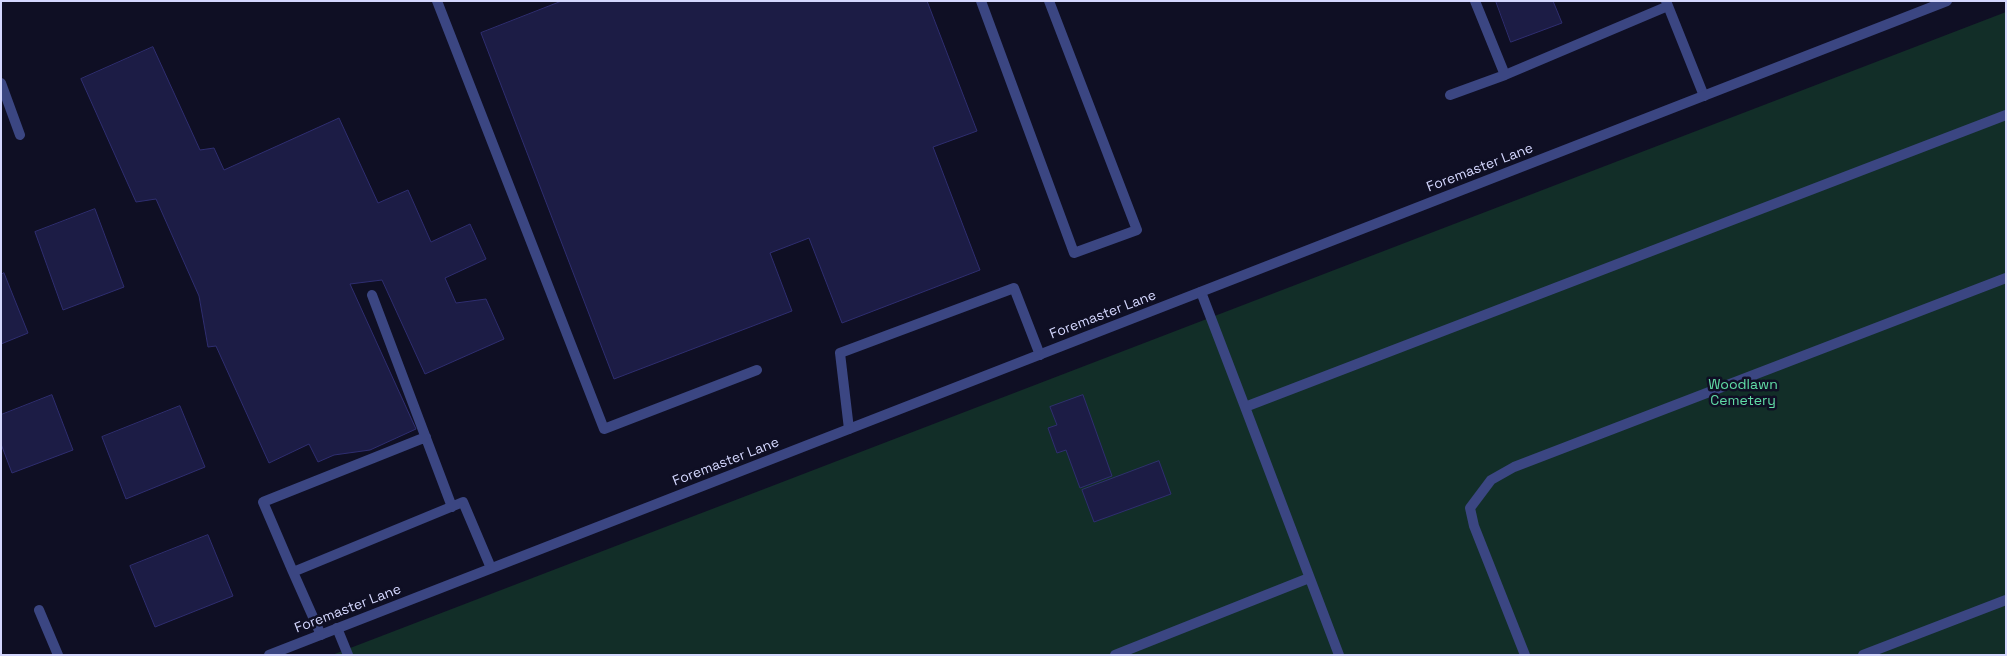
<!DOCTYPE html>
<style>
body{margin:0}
#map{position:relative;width:2007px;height:656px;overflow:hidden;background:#0f0f24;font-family:"Space Grotesk",sans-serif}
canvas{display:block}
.frame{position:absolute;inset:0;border:2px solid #d4d7fe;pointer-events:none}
</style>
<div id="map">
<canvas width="2007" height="656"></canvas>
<div class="frame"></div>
</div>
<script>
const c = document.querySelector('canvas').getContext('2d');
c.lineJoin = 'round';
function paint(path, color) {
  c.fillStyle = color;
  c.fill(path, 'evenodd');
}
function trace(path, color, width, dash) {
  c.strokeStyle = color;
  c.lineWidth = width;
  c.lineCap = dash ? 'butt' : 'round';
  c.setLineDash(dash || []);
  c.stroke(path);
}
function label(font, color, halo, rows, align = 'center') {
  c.font = font + ' "Space Grotesk",sans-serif';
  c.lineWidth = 5;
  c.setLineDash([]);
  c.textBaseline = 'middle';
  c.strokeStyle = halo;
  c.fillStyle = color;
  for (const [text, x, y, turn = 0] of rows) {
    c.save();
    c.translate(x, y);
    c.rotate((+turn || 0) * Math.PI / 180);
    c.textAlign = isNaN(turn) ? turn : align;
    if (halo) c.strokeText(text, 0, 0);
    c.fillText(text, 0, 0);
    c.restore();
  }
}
const green = new Path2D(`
 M 2006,12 L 2006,655 L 332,655 Z`);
const building = new Path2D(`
 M 562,1 L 927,1 L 977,131 L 933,147 L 980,270 L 842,323 L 809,238 L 770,253 L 792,311 L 614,379 L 481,33 Z
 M 1496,1 L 1553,1 L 1562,23 L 1511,42 Z
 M 153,47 L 200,150 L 214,148 L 224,170 L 339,118 L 378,203 L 408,190 L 431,242 L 470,224 L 486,259 L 445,278 L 456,303 L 486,299 L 504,339 L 425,374 L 382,280 L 350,284 L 416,429 L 370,450 L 334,455 L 318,462 L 309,444 L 269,463 L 216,346 L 208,347 L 199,296 L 156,199 L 136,202 L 81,79 Z
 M 95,209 L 124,287 L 63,310 L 35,232 Z
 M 4,273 L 28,333 L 1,344 L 1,275 Z
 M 52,395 L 73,450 L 12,473 L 1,444 L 1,415 Z
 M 1083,395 L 1112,476 L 1080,488 L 1066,450 L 1057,453 L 1048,428 L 1057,425 L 1050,407 Z
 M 180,406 L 205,467 L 126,499 L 102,437 Z
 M 1159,461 L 1171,494 L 1094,522 L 1082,490 Z
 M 208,535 L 233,596 L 155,627 L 130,566 Z`);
const service = new Path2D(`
 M 437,1 L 604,429 L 757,370
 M 981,1 L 1074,253 L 1137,230 L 1049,1
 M 1475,1 L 1505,75 L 1668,6
 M 1666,1 L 1704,96
 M 1,83 L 20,135
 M 1450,95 L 1505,75
 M 1201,292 L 1245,407
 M 372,295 L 452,507
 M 849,429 L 840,353 L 1014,288 L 1040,355
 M 293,572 L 263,502 L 426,437
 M 39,610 L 58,655
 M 337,628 L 348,655
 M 321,635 L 293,572 L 463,502 L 491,568
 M 1115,655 L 1309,578
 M 1339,655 L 1245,407 L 2006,115
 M 1525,655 L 1474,526 L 1470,508 L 1491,480 L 1514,467 L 2006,278
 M 1863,655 L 2006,600`);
const minor = new Path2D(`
 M 269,655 L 1947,1`);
const streetNames = [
 ["Foremaster Lane",1480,168,-21],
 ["Foremaster Lane",1103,315,-21],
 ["Foremaster Lane",726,462,-21],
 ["Foremaster Lane",348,609,-21]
];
const parkNames = [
 ["Woodlawn",1743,385],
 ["Cemetery",1743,401]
];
paint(green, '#122e28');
paint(building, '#1c1c45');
trace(building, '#2f2e70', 1);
trace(service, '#3b4682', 10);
trace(minor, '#3b4682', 10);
label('14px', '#d4d7fe', '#0f0f24', streetNames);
label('14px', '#61dca6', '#0f0f24', parkNames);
</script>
